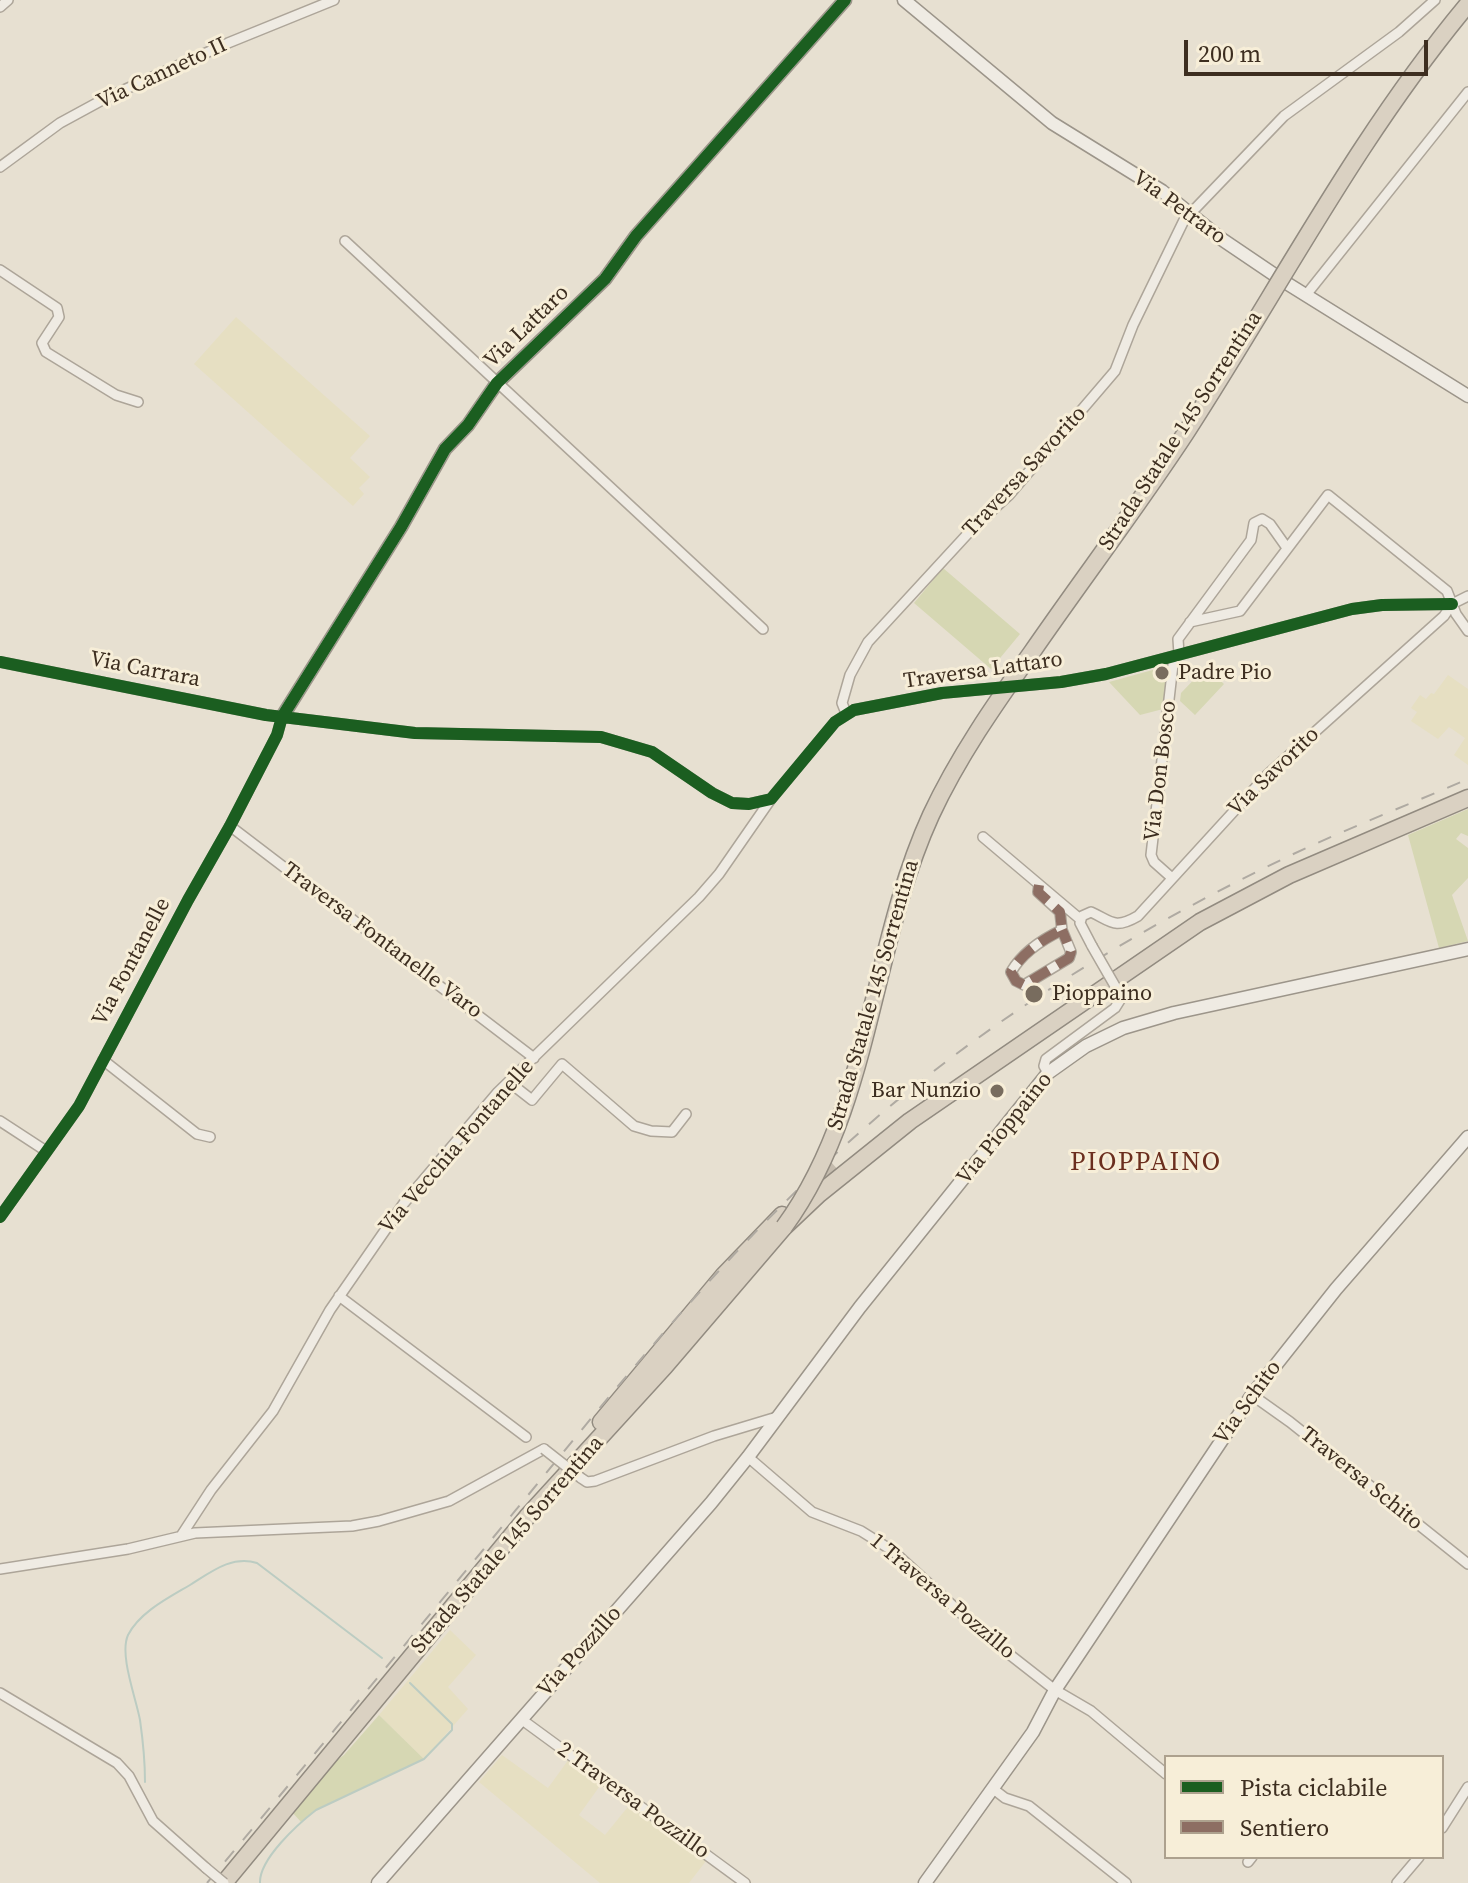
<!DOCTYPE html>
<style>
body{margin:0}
#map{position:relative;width:1468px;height:1883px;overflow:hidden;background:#e7e0d1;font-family:"Source Serif 4",serif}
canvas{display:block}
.legend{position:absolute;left:1164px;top:1755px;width:280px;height:104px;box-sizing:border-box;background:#f7eed8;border:2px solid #ada18e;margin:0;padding:10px 14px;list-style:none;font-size:24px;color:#3d2e20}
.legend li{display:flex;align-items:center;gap:16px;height:40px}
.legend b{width:40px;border:2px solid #ada18e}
.scale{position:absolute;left:1184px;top:40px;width:244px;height:36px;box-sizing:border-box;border:4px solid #3d2e20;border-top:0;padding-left:10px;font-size:24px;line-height:28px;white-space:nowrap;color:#3d2e20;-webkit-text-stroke:6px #f7eed8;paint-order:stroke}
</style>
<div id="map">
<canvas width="1468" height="1883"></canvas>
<ul class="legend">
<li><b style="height:10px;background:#1b5e20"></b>Pista ciclabile</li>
<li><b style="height:10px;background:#8d6e63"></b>Sentiero</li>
</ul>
<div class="scale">200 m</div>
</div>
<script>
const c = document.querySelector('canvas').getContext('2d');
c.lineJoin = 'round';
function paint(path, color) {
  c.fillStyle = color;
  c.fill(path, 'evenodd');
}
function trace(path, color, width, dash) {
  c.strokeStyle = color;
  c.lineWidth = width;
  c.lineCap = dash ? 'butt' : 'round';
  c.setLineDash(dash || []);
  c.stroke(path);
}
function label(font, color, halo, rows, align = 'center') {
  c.font = font + ' "Source Serif 4",serif';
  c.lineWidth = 6;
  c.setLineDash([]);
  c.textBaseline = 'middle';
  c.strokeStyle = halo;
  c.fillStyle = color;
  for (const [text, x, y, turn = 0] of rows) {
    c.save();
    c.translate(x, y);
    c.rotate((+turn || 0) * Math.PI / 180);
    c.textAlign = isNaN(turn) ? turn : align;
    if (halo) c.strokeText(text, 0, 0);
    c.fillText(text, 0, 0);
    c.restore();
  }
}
const farmland = new Path2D(`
 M 236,317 L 370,436 L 350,458 L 370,477 L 359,488 L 364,494 L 353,506 L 194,364 Z
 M 1448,675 L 1468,689 L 1468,765 L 1454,755 L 1465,738 L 1449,727 L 1438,739 L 1411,721 L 1417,712 L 1411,708 L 1420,695 L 1426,699 L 1431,693 L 1434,694 Z
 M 450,1630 L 476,1655 L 448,1687 L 468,1709 L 424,1759 L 379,1715 Z
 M 502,1755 L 548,1788 L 569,1759 L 602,1783 L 579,1815 L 605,1835 L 631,1803 L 706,1861 L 689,1883 L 600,1883 L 479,1782 Z`);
const green = new Path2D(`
 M 943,568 L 1020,634 L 991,669 L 914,603 Z
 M 1167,666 L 1163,709 L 1140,715 L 1109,682 Z
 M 1206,667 L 1224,684 L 1195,715 L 1180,701 L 1181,693 Z
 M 1468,809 L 1468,836 L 1461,833 L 1456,839 L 1468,848 L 1468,878 L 1452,895 L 1468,941 L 1439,948 L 1408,835 Z
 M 379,1715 L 424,1759 L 316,1810 L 301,1822 L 292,1812 L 328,1767 L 344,1755 Z`);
const stream = new Path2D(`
 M 145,1782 C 145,1761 143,1741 140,1720 C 136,1698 119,1655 128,1635 C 140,1612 168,1598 190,1585 C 211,1572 232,1555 257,1563 L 382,1658
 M 260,1883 C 259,1859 298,1824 316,1810 L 424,1759 L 452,1730 L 452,1724 L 410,1683`);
const highwayTunnel = new Path2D(`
 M 806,1194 L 838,1166`);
const street = new Path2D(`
 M 0,7 L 8,0
 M 0,167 L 60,123 L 106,98 L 228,43 L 334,0
 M 1190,214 L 1284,116 L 1399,32 L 1435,0
 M 345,241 L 763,629
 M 0,270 L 57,308 L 59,317 L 42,343 L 46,352 L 116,395 L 138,402
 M 1306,295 L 1468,92
 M 1190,622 L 1240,611 L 1328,495 L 1447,591 L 1456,614 L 1468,631
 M 1179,654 L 1178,639 L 1251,540 L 1254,523 L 1262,519 L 1270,524 L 1287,548
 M 0,662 L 266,715 L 415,733 L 601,737 L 652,752 L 712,793 L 732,803 L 749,804 L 771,799 L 835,722 L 854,710 L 942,693 L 1061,682 L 1106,674 L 1352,609 L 1382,605 L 1452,604
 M 846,713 L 842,703 L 850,675 L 868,642 L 973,528 L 1009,495 L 1115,371 L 1133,325 L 1188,212
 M 230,826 L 534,1058
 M 983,837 L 1080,919
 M 1172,878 L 1154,862 L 1151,855 L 1174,656
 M 1039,885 L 1038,892 L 1060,912 L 1062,930 C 1043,939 1022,953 1011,972 L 1016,981 L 1024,985 L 1069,958 L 1071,952 L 1062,930
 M 1092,946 L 1080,923 L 1082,916 L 1091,912 C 1111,921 1114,930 1138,916 L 1267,775 L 1444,616 L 1452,604 L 1468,596
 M 103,1060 L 197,1134 L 210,1137
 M 1048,1073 L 1044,1066 L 1046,1059 L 1115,1008 L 1120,1000 L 1119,993
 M 509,1082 L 532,1100 L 562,1064 L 634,1126 L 651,1131 L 672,1132 L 686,1114
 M 0,1121 L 46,1151
 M 0,1217 L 79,1106 L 188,900 L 230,826 L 277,735 L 282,717
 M 339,1296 L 526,1437
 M 1252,1395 L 1290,1422 L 1468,1564
 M 748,1457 L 812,1512 L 861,1531 L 893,1551 L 986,1636 L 1055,1690 L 1091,1711 L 1166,1774
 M 581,1478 L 587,1482 L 595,1481 L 714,1436 L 777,1417
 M 181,1536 L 211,1490 L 273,1411 L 330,1310 L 404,1203 L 498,1092 L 699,897 L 719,874 L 771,799
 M 0,1569 L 128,1549 L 195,1533 L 352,1526 L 379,1521 L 449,1501 L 544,1449
 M 0,1693 L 117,1763 L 129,1776 L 153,1821 L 206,1868
 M 521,1719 L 745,1883
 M 992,1788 L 1005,1798 L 1029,1806 L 1126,1883
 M 1442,1828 L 1468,1787
 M 1248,1862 L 1252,1857
 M 1397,1883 L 1419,1857`);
const secondary = new Path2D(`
 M 904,0 L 1052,123 L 1162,191 L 1220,238 L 1288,284 L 1468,396
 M 282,717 L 401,527 L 445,449 L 468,425 L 497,383 L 605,279 L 636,236 L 845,0
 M 378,1883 L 711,1503 L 748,1457 L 860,1307 L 1048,1073 L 1086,1046 L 1123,1028 L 1174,1013 L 1468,949
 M 925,1883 L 1033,1732 L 1055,1690 L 1252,1395 L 1336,1289 L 1468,1137`);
const highway = new Path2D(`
 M 601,1422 L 724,1275 L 782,1215
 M 224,1883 L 527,1517 L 665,1366 L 784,1227 L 819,1194 L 910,1121 L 1200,922 L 1289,875 L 1468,798`);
const rail = new Path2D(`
 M 207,1883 C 315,1754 422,1624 529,1494 C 655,1340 771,1198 930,1074 C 1039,989 1162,917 1287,857 C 1346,829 1408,805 1468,779`);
const streetBridge = new Path2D(`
 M 1092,946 L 1119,993
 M 544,1449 L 581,1478
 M 206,1868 L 224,1883`);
const highwayBridge = new Path2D(`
 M 784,1227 C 872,1106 870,948 931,815 C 958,757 995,704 1032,652 C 1083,578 1138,506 1187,431 C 1280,287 1358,136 1468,4`);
const quiet = new Path2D(`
 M 1039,885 L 1038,892 L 1060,912 L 1062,930 C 1043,939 1022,953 1011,972 L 1016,981 L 1024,985 L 1069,958 L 1071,952 L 1062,930`);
const cycleway = new Path2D(`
 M 0,662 L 266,715 L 415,733 L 601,737 L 652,752 L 712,793 L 732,803 L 749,804 L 771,799 L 835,722 L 854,710 L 942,693 L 1061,682 L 1106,674 L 1352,609 L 1382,605 L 1452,604
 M 0,1217 L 79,1106 L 188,900 L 230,826 L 277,735 L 282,717 L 401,527 L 445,449 L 468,425 L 497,383 L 605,279 L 636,236 L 845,0`);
const markers = [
 [1162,673,8,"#786c5e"],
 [1034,994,10,"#786c5e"],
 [997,1091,8,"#786c5e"]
];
const streetNames = [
 ["Via Canneto II",162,74,-25],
 ["Via Petraro",1179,208,36],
 ["Via Lattaro",527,327,-44],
 ["Strada Statale 145 Sorrentina",1181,431,-57],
 ["Traversa Savorito",1025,472,-47],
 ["Via Carrara",145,670,11],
 ["Traversa Lattaro",983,671,-8],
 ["Via Don Bosco",1161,771,-83],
 ["Via Savorito",1274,772,-44],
 ["Traversa Fontanelle Varo",382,941,37],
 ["Via Fontanelle",132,962,-62],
 ["Strada Statale 145 Sorrentina",874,995,-74],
 ["Via Pioppaino",1005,1129,-51],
 ["Via Vecchia Fontanelle",457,1147,-49],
 ["Via Schito",1248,1403,-54],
 ["Traversa Schito",1361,1479,39],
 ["Strada Statale 145 Sorrentina",508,1545,-49],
 ["1 Traversa Pozzillo",942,1597,40],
 ["Via Pozzillo",580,1652,-48],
 ["2 Traversa Pozzillo",633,1801,36]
];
const poiNames = [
 ["Padre Pio",1178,673],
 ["Pioppaino",1052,994],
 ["Bar Nunzio",981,1091,"right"]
];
const quarterNames = [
 ["PIOPPAINO",1146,1163]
];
paint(farmland, '#e6dfc2');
paint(green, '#d6d7b3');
trace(stream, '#bcccc2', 2);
trace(highwayTunnel, '#c5bcae', 16, [16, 8]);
trace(street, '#ada599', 12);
trace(secondary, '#9c958a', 15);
trace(highway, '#928b80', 19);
trace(street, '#efebe3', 9);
trace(secondary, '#efebe3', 12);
trace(highway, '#dad1c2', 16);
trace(rail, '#afaaa2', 2, [14, 14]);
trace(streetBridge, '#ada599', 12, []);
trace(highwayBridge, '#928b80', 19, []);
trace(streetBridge, '#efebe3', 9);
trace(highwayBridge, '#dad1c2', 16);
trace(quiet, '#8d6e63', 10, [20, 10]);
trace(cycleway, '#1b5e20', 12);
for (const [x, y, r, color] of markers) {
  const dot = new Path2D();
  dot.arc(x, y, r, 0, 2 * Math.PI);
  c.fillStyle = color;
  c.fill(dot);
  trace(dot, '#f7eed8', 3);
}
label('22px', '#3d2e20', '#f7eed8', streetNames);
label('22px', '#3d2e20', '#f7eed8', poiNames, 'left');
c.letterSpacing = '2px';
label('26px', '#6b2e1e', '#f7eed8', quarterNames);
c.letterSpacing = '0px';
</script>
